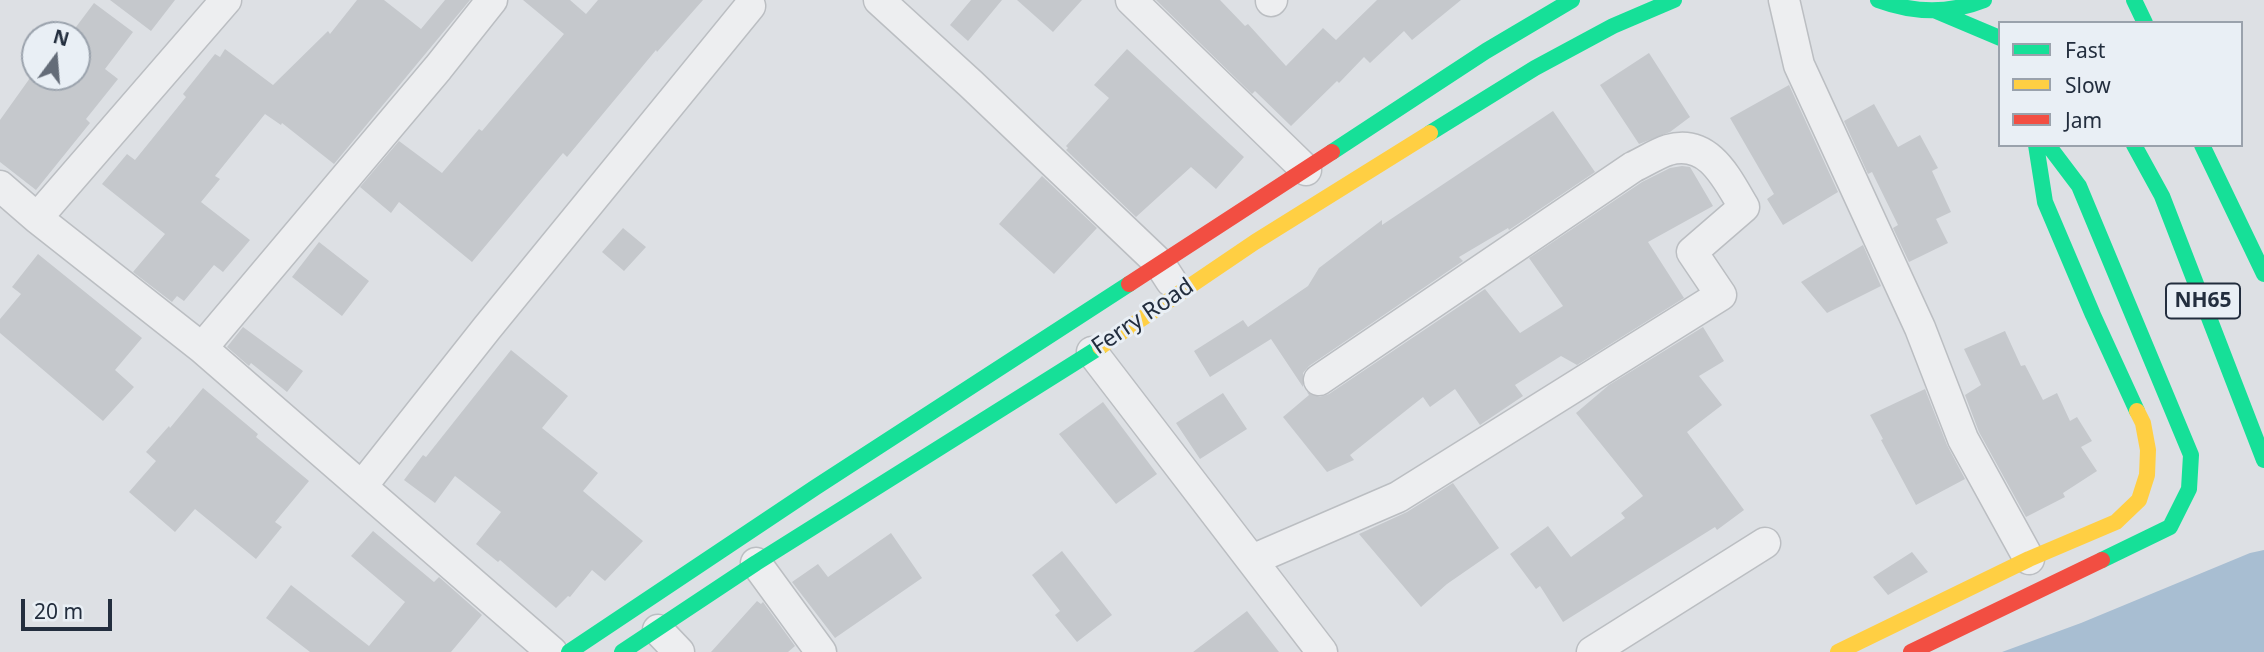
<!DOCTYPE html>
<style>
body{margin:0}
#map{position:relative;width:2264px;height:652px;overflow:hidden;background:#dde0e4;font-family:"Noto Sans",sans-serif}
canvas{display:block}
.legend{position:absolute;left:1998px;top:21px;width:245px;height:126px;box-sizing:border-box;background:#e9eff5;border:2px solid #9aa2ac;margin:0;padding:9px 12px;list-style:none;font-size:21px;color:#232e3e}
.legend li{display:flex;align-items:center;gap:14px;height:35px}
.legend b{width:35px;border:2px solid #9aa2ac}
.north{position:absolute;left:21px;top:21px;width:70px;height:70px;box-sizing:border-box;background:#e9eff5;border:2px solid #9aa2ac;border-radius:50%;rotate:16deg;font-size:19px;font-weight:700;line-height:28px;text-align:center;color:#232e3e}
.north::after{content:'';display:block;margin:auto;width:24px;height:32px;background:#646c78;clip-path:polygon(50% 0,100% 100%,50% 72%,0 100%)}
.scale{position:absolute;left:21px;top:599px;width:91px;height:32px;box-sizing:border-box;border:4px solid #232e3e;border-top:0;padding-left:9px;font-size:21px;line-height:24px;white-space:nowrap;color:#232e3e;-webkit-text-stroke:5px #e9eff5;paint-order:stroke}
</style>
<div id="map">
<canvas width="2264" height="652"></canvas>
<ul class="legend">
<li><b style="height:9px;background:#16e098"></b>Fast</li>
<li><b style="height:9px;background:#ffcf43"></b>Slow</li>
<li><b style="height:9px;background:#f24e42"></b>Jam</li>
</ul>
<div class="north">N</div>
<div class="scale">20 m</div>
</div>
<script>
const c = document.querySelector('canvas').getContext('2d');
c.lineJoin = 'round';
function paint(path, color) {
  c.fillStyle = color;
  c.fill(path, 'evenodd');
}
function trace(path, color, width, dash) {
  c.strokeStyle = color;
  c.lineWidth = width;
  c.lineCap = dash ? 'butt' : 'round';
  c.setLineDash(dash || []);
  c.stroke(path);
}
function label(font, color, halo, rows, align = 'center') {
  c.font = font + ' "Noto Sans",sans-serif';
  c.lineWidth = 6;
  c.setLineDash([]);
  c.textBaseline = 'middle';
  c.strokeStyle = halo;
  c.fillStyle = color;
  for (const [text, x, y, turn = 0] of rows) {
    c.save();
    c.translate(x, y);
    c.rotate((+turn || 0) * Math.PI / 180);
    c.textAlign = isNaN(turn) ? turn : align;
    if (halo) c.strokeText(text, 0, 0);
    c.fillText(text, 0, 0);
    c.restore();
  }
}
const water = new Path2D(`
 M 2264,550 L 2264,652 L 2002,652 L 2081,623 L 2250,553 Z`);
const building = new Path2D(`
 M 110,0 L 175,0 L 151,31 Z
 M 357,0 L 384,0 L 421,29 L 445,0 L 470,0 L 334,164 L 282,123 L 281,125 L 265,114 L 215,176 L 220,179 L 201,202 L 250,240 L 223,272 L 214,265 L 184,301 L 177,296 L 172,302 L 133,272 L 165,234 L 102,184 L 127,154 L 135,160 L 186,97 L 183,94 L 215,54 L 220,57 L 225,49 L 273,85 L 328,31 L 330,34 Z
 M 523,0 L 570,0 L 586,14 L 598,0 L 703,0 L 657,52 L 656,50 L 567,157 L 563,153 L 472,262 L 399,202 L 391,213 L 360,187 L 399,141 L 442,173 L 479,129 L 482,131 L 564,34 Z
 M 971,0 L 1002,0 L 968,41 L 950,25 Z
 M 1017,0 L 1082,0 L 1053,32 Z
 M 1156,0 L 1220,0 L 1245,26 L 1248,24 L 1286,66 L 1323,28 L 1336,40 L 1377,0 L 1461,0 L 1412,40 L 1404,31 L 1370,63 L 1364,57 L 1339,83 L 1337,81 L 1291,126 L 1255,91 L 1252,94 Z
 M 94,3 L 133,32 L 105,69 L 118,79 L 86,119 L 90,123 L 36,190 L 0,162 L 0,120 L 35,71 L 35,77 L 77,77 L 77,35 L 70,35 Z
 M 1127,49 L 1244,157 L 1216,189 L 1191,167 L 1136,217 L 1066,150 L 1068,148 L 1066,146 L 1109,98 L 1094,85 Z
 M 1649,53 L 1690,117 L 1670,132 L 1639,144 L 1600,85 Z
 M 1789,85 L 1838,192 L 1783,225 L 1767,199 L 1774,194 L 1730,118 Z
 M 1874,104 L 1898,147 L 1920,135 L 1938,168 L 1932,171 L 1951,212 L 1936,219 L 1948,243 L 1909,262 L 1893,228 L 1898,225 L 1872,172 L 1868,174 L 1844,121 Z
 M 1553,111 L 1595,172 L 1509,230 L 1508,228 L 1459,257 L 1463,261 L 1309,366 L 1303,373 L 1303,387 L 1271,339 L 1210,377 L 1194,351 L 1243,320 L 1248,327 L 1308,286 L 1319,268 L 1382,220 L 1382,225 Z
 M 1682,166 L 1690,167 L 1713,206 L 1648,242 L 1684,298 L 1577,365 L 1561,356 L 1515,385 L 1523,396 L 1480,425 L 1455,389 L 1430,407 L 1423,397 L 1350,455 L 1354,460 L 1327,472 L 1283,417 L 1309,395 L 1307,392 L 1320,397 L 1329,394 L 1485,289 L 1520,333 L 1563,306 L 1529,258 L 1642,182 L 1670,168 Z
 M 1042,176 L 1097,228 L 1054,274 L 999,224 Z
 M 623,228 L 646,247 L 624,271 L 602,252 Z
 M 319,242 L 369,281 L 342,316 L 292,277 Z
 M 1863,245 L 1881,286 L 1827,313 L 1801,282 Z
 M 38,254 L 142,338 L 115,370 L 134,387 L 103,421 L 0,333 L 0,319 L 21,294 L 12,287 Z
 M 243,327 L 303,371 L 287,392 L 251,363 L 249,366 L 227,347 Z
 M 1703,327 L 1724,361 L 1699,376 L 1722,405 L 1687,432 L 1744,510 L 1717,530 L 1715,527 L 1563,622 L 1540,586 L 1536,589 L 1510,554 L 1548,526 L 1571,557 L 1625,518 L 1621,513 L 1643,496 L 1576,413 L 1609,385 Z
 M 2005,331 L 2021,366 L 2025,365 L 2043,400 L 2057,393 L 2070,421 L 2077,417 L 2092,441 L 2081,447 L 2097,471 L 2063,493 L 2065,497 L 2026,517 L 1979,432 L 1965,395 L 1981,385 L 1964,349 Z
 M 511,350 L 568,396 L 542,428 L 598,473 L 583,491 L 643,541 L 605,581 L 592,570 L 570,597 L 568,596 L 556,608 L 500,560 L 498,562 L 476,544 L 501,512 L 455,476 L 435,503 L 404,480 L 423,455 L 426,457 Z
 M 203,388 L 258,434 L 256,437 L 309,481 L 275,522 L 282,527 L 256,559 L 195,509 L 175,532 L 129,492 L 156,461 L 146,452 L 169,426 L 170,428 Z
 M 1925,389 L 1947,445 L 1965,479 L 1916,505 L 1881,440 L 1883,439 L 1870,415 Z
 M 1223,393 L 1247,429 L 1200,459 L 1176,423 Z
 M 1103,402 L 1157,474 L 1116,504 L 1059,434 Z
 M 1453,483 L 1499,548 L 1447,584 L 1421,607 L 1359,534 L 1407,512 Z
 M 373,531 L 434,582 L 439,577 L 482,615 L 451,652 L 310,652 L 266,618 L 291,585 L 369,646 L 405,602 L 351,556 Z
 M 891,533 L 922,578 L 835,638 L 792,582 L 818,564 L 828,577 Z
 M 1062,551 L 1112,615 L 1077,642 L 1055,615 L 1060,611 L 1032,575 Z
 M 1912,552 L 1928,572 L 1888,595 L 1873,577 Z
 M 757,601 L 761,604 L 763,602 L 795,646 L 788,652 L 711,652 Z
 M 1247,611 L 1279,652 L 1193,652 Z`);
const street = new Path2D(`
 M 879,0 L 971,84 L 1160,264 L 1171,281
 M 1131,0 L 1306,170
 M 1784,0 L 1799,65 L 1920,328 L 1963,439 L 2029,559
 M 1271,1 L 1272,0
 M 0,186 L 37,218 L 202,348 L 552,652
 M 37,218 L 226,0
 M 202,348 L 438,68 L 492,0
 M 1092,352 L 1322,652
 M 362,486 L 487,328 L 750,6
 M 1252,560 L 1398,497 L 1721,295 L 1692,252 L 1744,207 C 1727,179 1709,138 1668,150 C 1656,154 1644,162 1633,167 L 1319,380
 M 756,563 L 821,652
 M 658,630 L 679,652
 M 1592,652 L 1765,543`);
const fast = new Path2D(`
 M 1878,0 C 1913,13 1949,14 1984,0
 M 2134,0 L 2145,23
 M 1936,11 L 2000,38
 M 1430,133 L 1535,68 L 1613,26 L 1674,0
 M 2036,145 L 2045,202 L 2093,315 L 2137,411
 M 2048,145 L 2079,186 L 2191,455 L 2189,489 L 2170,527 L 2102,560
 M 2134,145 L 2162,196 L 2264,460
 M 2202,145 L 2264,274
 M 1332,152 L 1486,51 L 1572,0
 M 569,652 L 816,487 L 1129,284
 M 622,652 L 756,563 L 1100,347`);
const slow = new Path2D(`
 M 1100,347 L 1255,242 L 1430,133
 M 1838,652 L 2029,559 L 2116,522 L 2139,500 L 2147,475 L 2148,450 L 2143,423 L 2137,411`);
const jam = new Path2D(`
 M 1129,284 L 1332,152
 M 1911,652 L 2102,560`);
const shields = [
 [2203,301,74]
];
const shieldNames = [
 ["NH65",2203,301]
];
const streetNames = [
 ["Ferry Road",1143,317,-34]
];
paint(water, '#a8bed2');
paint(building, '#c5c8cc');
trace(street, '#bbbec2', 33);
trace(street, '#edeef0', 30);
trace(fast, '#16e098', 16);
trace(slow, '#ffcf43', 16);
trace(jam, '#f24e42', 16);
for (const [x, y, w] of shields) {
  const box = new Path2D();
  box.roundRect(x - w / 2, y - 17.5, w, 35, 5);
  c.fillStyle = '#e9eff5';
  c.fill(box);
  trace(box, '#232e3e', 2);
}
label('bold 21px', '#232e3e', null, shieldNames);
label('23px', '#232e3e', '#e9eff5', streetNames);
</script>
